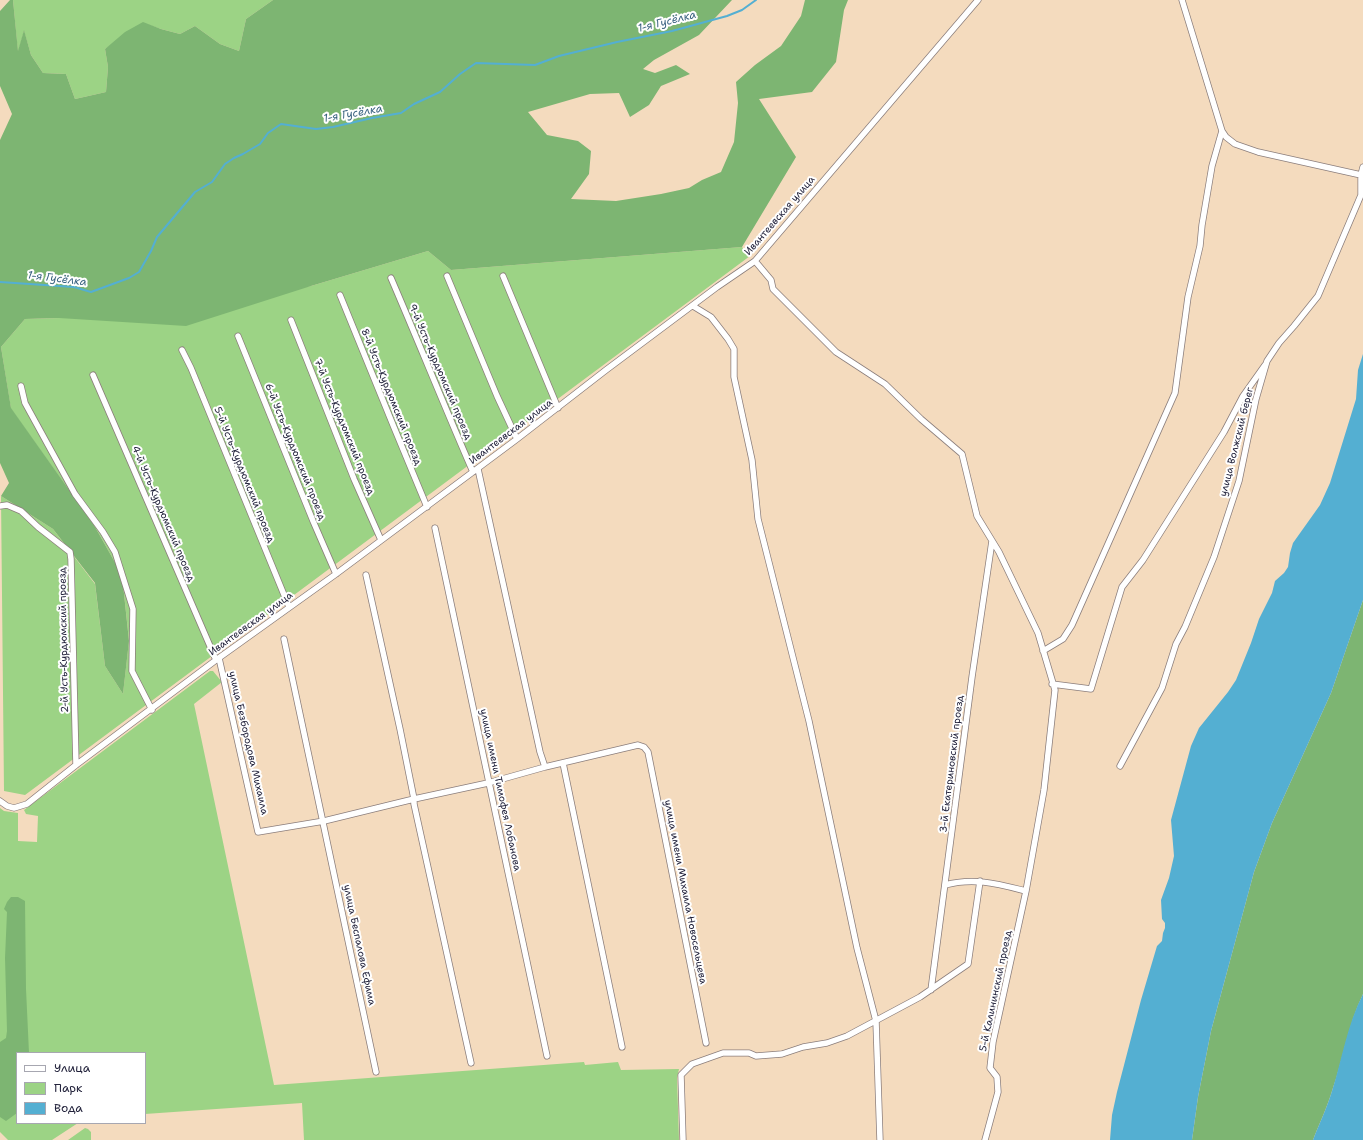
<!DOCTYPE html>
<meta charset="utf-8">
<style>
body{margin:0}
#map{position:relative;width:1363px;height:1140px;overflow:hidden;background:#f4dbbe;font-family:"Shantell Sans",sans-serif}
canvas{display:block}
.legend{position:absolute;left:16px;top:1052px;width:130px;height:72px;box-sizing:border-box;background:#fff;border:1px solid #a7a7b1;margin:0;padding:5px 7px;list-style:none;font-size:12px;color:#22223b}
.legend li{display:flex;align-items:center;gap:8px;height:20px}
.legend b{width:20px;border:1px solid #a7a7b1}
</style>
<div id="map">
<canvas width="1363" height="1140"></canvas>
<ul class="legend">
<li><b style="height:5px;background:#fff"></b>Улица</li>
<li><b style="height:11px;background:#9cd385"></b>Парк</li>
<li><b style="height:11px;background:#54afd2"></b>Вода</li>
</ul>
</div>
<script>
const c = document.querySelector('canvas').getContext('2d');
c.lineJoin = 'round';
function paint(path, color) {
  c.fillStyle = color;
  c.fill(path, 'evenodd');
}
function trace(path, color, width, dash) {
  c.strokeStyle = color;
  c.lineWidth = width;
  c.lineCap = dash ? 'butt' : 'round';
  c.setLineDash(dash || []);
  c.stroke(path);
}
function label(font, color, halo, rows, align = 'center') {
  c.font = font + ' "Shantell Sans",sans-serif';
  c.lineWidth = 4;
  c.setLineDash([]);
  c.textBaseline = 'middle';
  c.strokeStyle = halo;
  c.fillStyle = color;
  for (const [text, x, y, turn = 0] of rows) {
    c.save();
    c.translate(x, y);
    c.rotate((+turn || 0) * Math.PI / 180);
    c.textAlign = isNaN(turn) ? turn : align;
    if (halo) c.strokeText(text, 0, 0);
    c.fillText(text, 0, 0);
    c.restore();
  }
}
const green = new Path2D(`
 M 13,0 L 273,0 L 246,19 L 239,51 L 220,44 L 195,26 L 180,34 L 161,29 L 143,23 L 105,49 L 108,67 L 106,92 L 75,99 L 66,74 L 43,73 L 31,55 L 24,31 L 18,53 Z
 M 742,247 L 750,256 L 25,795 L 4,791 L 1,496 L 53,529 L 95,584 L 105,666 L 123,694 L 129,640 L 122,575 L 94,525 L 11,409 L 1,347 L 25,319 L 59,318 L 311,286 L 428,251 L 451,270 Z
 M 210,671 L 213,671 L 222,682 L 194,704 L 274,1085 L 584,1062 L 585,1065 L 618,1062 L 621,1070 L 679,1069 L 677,1078 L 679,1140 L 304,1140 L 302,1103 L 145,1114 L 145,1053 L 17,1053 L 17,1123 L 78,1123 L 52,1140 L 8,1140 L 0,1132 L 0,808 L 4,811 L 18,813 L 18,841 L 37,842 L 38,816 L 26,814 L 24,810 Z
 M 85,1128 L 88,1129 L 91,1132 L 91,1140 L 68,1140 Z`);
const forest = new Path2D(`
 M 10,0 L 13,0 L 18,51 L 24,30 L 31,55 L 43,73 L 66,74 L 75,99 L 106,92 L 108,67 L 105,49 L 125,32 L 143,22 L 161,29 L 180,34 L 195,26 L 220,44 L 239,51 L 246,19 L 273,0 L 732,0 L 699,35 L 654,60 L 643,69 L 655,73 L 676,65 L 690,74 L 661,86 L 649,105 L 630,117 L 619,93 L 590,94 L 528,112 L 547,135 L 578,141 L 591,151 L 589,174 L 571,199 L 616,201 L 661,194 L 689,188 L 702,180 L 721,172 L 734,142 L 738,103 L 736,82 L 755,65 L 781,46 L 801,16 L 805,0 L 848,0 L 844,10 L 836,62 L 812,92 L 759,99 L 796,157 L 742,247 L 451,270 L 428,251 L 311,286 L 186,326 L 59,318 L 25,319 L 1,347 L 11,408 L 94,525 L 122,575 L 129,641 L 123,694 L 105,666 L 95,583 L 53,529 L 1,496 L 9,483 L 0,463 L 0,140 L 12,114 L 0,86 L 0,11 Z
 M 1363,600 L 1363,994 C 1348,1025 1343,1059 1332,1091 C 1327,1108 1319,1124 1313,1140 L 1192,1140 L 1198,1097 L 1211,1031 L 1254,872 L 1272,823 L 1331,693 Z
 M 11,897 L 18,897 L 25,901 L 26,989 L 29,1053 L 17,1053 L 17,1113 L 6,1121 L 0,1117 L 0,1042 L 6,1038 L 7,1031 L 5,958 L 7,912 L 4,909 L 7,902 Z`);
const water = new Path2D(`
 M 1363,354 L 1363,600 L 1331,693 L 1272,823 L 1254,872 L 1211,1031 L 1198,1097 L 1192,1140 L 1110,1140 L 1112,1115 L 1117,1092 L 1141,1000 L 1157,946 L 1162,941 L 1163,933 L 1165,928 L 1165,923 L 1162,919 L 1161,900 L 1169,878 L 1174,856 L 1171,820 L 1191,746 L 1199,728 L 1228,692 L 1236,680 L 1251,643 L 1259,619 L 1272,593 L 1275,581 L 1284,573 L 1288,567 L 1290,553 L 1293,543 L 1320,505 L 1330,483 L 1356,399 L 1358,370 Z
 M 1363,994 L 1363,1140 L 1313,1140 C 1319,1124 1327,1108 1332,1091 C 1342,1059 1347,1025 1363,994 Z`);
const stream = new Path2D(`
 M 0,282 L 74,287 L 91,292 L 129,278 L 139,272 L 151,251 L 157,237 L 195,192 L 212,182 L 225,164 L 234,158 L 243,154 L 260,144 L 268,133 L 281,124 L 316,129 L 333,127 L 372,118 L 401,113 L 414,104 L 440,92 L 460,74 L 476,63 L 535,65 L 559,56 L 617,42 L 672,31 L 727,16 L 742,10 L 756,0`);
const street = new Path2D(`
 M 1182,0 L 1222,131 L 1226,137 L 1235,144 L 1258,152 L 1361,175
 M 755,261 L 771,280 L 773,289 L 836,352 L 885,384 L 921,419 L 962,454 L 977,516 L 999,552 L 1038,633 L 1055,690 L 1044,790 L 1026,891 L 993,1042 L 990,1068 L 997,1077 L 998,1092 L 985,1140
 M 447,276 L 497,396 L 517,439
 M 503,276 L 558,408
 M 391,278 C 419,343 445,408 473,472
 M 340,295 L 393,425 L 427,507
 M 693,306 L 711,317 L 728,339 L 734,349 L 734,377 L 752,460 L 758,519 L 809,721 L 857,948 L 876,1021 L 880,1140
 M 291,320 L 354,479 L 381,540
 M 238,336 L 313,521 L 336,574
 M 182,350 L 191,368 L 289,607
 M 93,375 L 216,660
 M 21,386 L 25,403 L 75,494 L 103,532 L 115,552 L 133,609 L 132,671 L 152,710
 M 478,469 L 540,752 L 545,767
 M 0,506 L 7,505 L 21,511 L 38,527 L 70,552 L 71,559 L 76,765
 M 435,528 L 547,1056
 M 284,639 L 376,1072
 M 1043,651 L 1063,639 L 1072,625 L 1175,393 L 1188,297 L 1200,246 L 1202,225 L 1212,166 L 1222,131
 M 219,658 L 258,832 L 324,821 L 414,799 L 400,729 L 366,575
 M 1052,684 L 1091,689 L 1122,587 L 1143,560 L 1224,432 L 1243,396 L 1265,365
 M 563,763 L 622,1047
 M 1120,766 L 1162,688 L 1176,644 L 1185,627 L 1214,557 L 1239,481 L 1256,399 L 1267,361 L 1279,343 L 1294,326 L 1318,296 L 1361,195 L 1361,175 L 1363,167
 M 0,801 L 7,806 L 14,808 L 27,804 L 76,765 L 216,660 L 336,574 L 517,439 L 606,370 L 717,287 L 755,261 L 978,0
 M 945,885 C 974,877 998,884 1026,891
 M 931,990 L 972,677 L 992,541
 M 471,1063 L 414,804 L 414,799 L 488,783 L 545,767 L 638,745 L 644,747 L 648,752 L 706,1043
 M 683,1140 L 681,1075 L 692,1064 L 723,1053 L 749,1053 L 756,1056 L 782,1054 L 803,1047 L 827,1043 L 847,1036 L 920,997 L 968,964 L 980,881`);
const streetNames = [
 ["Ивантеевская улица",780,216,-49],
 ["9-й Усть-Курдюмский проезд",440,372,67],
 ["8-й Усть-Курдюмский проезд",391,397,68],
 ["7-й Усть-Курдюмский проезд",344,427,68],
 ["Ивантеевская улица",511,432,-37],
 ["улица Волжский берег",1237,442,-76],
 ["6-й Усть-Курдюмский проезд",295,452,68],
 ["5-й Усть-Курдюмский проезд",244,475,68],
 ["4-й Усть-Курдюмский проезд",163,514,67],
 ["Ивантеевская улица",251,624,-36],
 ["2-й Усть-Курдюмский проезд",64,640,-91],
 ["улица Безбородова Михаила",248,743,77],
 ["3-й Екатериновский проезд",952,764,-83],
 ["улица имени Тимофея Лобанова",500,790,78],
 ["улица имени Михаила Новосельцева",685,892,79],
 ["улица Беспалова Ефима",359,945,78],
 ["5-й Калининский проезд",996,991,-78]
];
const waterNames = [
 ["1-я Гусёлка",667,22,-14],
 ["1-я Гусёлка",353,114,-10],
 ["1-я Гусёлка",57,279,7]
];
paint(green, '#9cd385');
paint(forest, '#7db572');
paint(water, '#54afd2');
trace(stream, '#54afd2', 2);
trace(street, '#8b7e7c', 7);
trace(street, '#fff', 5.5);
label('10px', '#22223b', '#fff', streetNames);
label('italic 11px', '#38617f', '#fff', waterNames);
</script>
